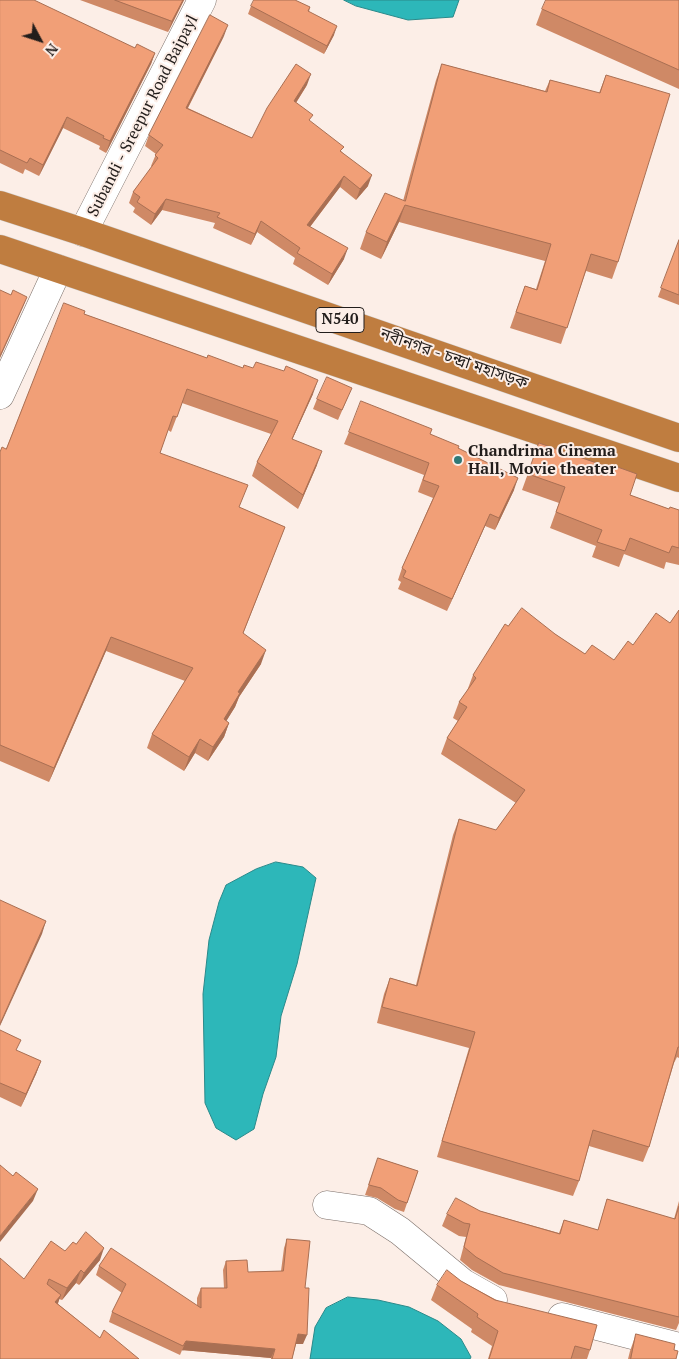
<!DOCTYPE html>
<meta charset="utf-8">
<style>
body{margin:0}
#map{position:relative;width:679px;height:1359px;overflow:hidden;background:#fceee7;font-family:"PT Serif",serif}
canvas{display:block}
.north{position:absolute;left:15px;top:15px;width:50px;height:50px;-webkit-text-stroke:4px #fceee7;paint-order:stroke;rotate:130deg;font-size:14px;font-weight:700;line-height:20px;text-align:center;color:#221d1b}
.north::after{content:'';display:block;margin:auto;width:18px;height:22px;background:#221d1b;clip-path:polygon(50% 0,100% 100%,50% 72%,0 100%)}
</style>
<div id="map">
<canvas width="679" height="1359"></canvas>
<div class="north">N</div>
</div>
<script>
const c = document.querySelector('canvas').getContext('2d');
c.lineJoin = 'round';
function paint(path, color) {
  c.fillStyle = color;
  c.fill(path, 'evenodd');
}
function trace(path, color, width, dash) {
  c.strokeStyle = color;
  c.lineWidth = width;
  c.lineCap = dash ? 'butt' : 'round';
  c.setLineDash(dash || []);
  c.stroke(path);
}
function label(font, color, halo, rows, align = 'center') {
  c.font = font + ' "PT Serif","Noto Sans Bengali",serif';
  c.lineWidth = 4;
  c.setLineDash([]);
  c.textBaseline = 'middle';
  c.strokeStyle = halo;
  c.fillStyle = color;
  for (const [text, x, y, turn = 0] of rows) {
    c.save();
    c.translate(x, y);
    c.rotate((+turn || 0) * Math.PI / 180);
    c.textAlign = isNaN(turn) ? turn : align;
    if (halo) c.strokeText(text, 0, 0);
    c.fillText(text, 0, 0);
    c.restore();
  }
}
const water = new Path2D(`
 M 344,0 L 459,0 L 453,17 L 408,20 L 356,6 Z
 M 276,862 L 303,867 L 316,878 L 297,964 L 281,1016 L 276,1057 L 263,1094 L 254,1129 L 236,1140 L 216,1128 L 205,1103 L 203,994 L 209,940 L 219,902 L 226,885 L 256,869 Z
 M 348,1297 L 378,1300 L 409,1307 L 438,1321 L 461,1339 L 471,1357 L 470,1359 L 310,1359 L 315,1327 L 326,1308 Z`);
const minor = new Path2D(`
 M 83,232 L 202,0
 M 0,395 L 58,269
 M 327,1205 L 369,1211 L 400,1231 L 463,1283 L 493,1300
 M 562,1317 L 679,1347`);
const highway = new Path2D(`
 M 0,205 L 83,232 L 679,438
 M 0,249 L 679,478`);
const wall = new Path2D(`
 M 0,0 L 135,48 L 155,53 L 151,64 L 106,153 L 99,149 L 100,146 L 63,128 L 39,176 L 25,169 L 23,174 L 0,163 Z
 M 80,0 L 184,0 L 168,32 Z
 M 679,0 L 679,89 L 536,25 L 542,9 Z
 M 251,6 L 310,7 L 309,12 L 334,35 L 324,54 L 248,14 Z
 M 224,36 L 188,108 L 252,138 L 307,85 L 296,103 L 310,122 L 342,152 L 368,186 L 356,200 L 340,187 L 310,227 L 344,259 L 328,285 L 293,264 L 295,258 L 257,232 L 251,245 L 213,228 L 215,223 L 162,210 L 151,225 L 133,212 L 135,208 L 129,203 L 133,192 L 152,167 L 151,166 L 156,154 L 145,146 L 149,135 Z
 M 442,64 L 545,91 L 550,80 L 599,93 L 606,75 L 618,262 L 612,279 L 586,271 L 561,344 L 510,328 L 525,286 L 536,289 L 545,261 L 399,222 L 381,259 L 360,249 L 366,232 L 403,201 L 436,80 Z
 M 679,240 L 679,305 L 658,297 Z
 M 84,314 L 207,358 L 313,394 L 292,440 L 317,465 L 298,509 L 252,476 L 257,462 L 271,434 L 182,403 L 171,432 L 168,430 L 160,453 L 239,507 L 285,527 L 243,634 L 261,664 L 239,697 L 235,707 L 226,721 L 229,723 L 224,737 L 208,761 L 195,753 L 184,771 L 147,748 L 152,734 L 185,681 L 106,651 L 49,782 L 0,761 L 0,452 L 6,449 Z
 M 348,397 L 338,420 L 313,409 L 317,399 Z
 M 349,432 L 430,434 L 458,448 L 514,490 L 495,530 L 485,526 L 447,611 L 398,589 L 401,582 L 398,580 L 402,568 L 433,498 L 418,492 L 424,475 L 344,444 Z
 M 539,443 L 630,495 L 669,509 L 679,510 L 679,565 L 666,562 L 664,569 L 624,554 L 619,567 L 592,557 L 596,546 L 550,528 L 559,503 L 522,490 Z
 M 679,610 L 679,1058 L 677,1057 L 674,1063 L 649,1147 L 643,1162 L 589,1146 L 579,1181 L 573,1196 L 437,1157 L 469,1048 L 377,1023 L 384,994 L 390,978 L 416,985 L 453,835 L 459,819 L 496,830 L 516,803 L 441,754 L 447,738 L 458,721 L 453,718 L 459,702 L 467,691 L 473,675 L 508,626 L 555,634 L 585,654 L 614,660 L 633,645 L 670,623 Z
 M 0,1030 L 17,1051 L 41,1061 L 36,1074 L 21,1107 L 0,1097 Z
 M 378,1158 L 418,1171 L 404,1212 L 395,1209 L 377,1198 L 365,1195 Z
 M 607,1199 L 674,1219 L 679,1201 L 679,1323 L 676,1330 L 499,1285 L 472,1270 L 460,1260 L 466,1237 L 459,1236 L 442,1226 L 447,1214 L 480,1211 L 559,1233 L 564,1220 L 598,1230 Z
 M 287,1239 L 305,1288 L 303,1344 L 296,1344 L 292,1359 L 271,1359 L 271,1358 L 182,1350 L 180,1355 L 109,1322 L 112,1312 L 122,1293 L 96,1275 L 99,1266 L 197,1306 L 197,1298 L 201,1288 L 224,1288 L 223,1270 L 226,1261 L 248,1272 L 281,1271 L 284,1248 Z
 M 65,1251 L 100,1260 L 79,1285 L 76,1283 L 62,1300 L 59,1299 L 58,1304 L 100,1338 L 0,1359 L 24,1279 Z
 M 461,1281 L 590,1350 L 587,1359 L 488,1359 L 492,1346 L 471,1332 L 472,1329 L 431,1300 L 437,1285 Z
 M 636,1334 L 674,1350 L 676,1359 L 628,1359 L 630,1351 Z`);
const shadedWall = new Path2D(`
 M 183,0 L 184,0 L 168,32 L 172,21 Z
 M 228,25 L 224,36 L 182,119 L 186,108 Z
 M 337,26 L 334,35 L 324,54 L 327,46 Z
 M 155,53 L 151,64 L 106,153 L 110,141 Z
 M 311,74 L 307,85 L 290,112 L 294,101 Z
 M 67,117 L 63,128 L 39,176 L 43,165 Z
 M 372,175 L 368,186 L 356,200 L 360,189 Z
 M 344,176 L 340,187 L 303,236 L 307,225 Z
 M 166,199 L 162,210 L 151,225 L 155,214 Z
 M 405,205 L 399,222 L 381,259 L 387,242 Z
 M 261,221 L 257,232 L 251,245 L 255,234 Z
 M 348,248 L 344,259 L 328,285 L 332,274 Z
 M 27,297 L 23,307 L 0,358 L 0,356 Z
 M 318,380 L 313,394 L 286,453 L 292,439 Z
 M 322,451 L 317,465 L 298,509 L 303,495 Z
 M 518,478 L 514,490 L 495,530 L 499,518 Z
 M 490,514 L 485,526 L 447,611 L 452,599 Z
 M 111,637 L 106,651 L 49,782 L 54,768 Z
 M 266,650 L 261,664 L 239,697 L 235,707 L 219,733 L 224,719 L 238,692 Z
 M 229,723 L 224,737 L 208,761 L 213,747 Z
 M 200,739 L 195,753 L 184,771 L 189,757 Z
 M 46,921 L 42,934 L 0,1026 L 0,1024 Z
 M 41,1061 L 36,1074 L 21,1107 L 26,1094 Z
 M 38,1189 L 33,1201 L 0,1242 L 0,1236 Z
 M 104,1248 L 100,1260 L 79,1285 L 84,1273 Z
 M 81,1270 L 76,1283 L 62,1300 L 67,1288 Z
 M 61,1295 L 56,1308 L 55,1302 Z
 M 298,1334 L 307,1335 L 303,1344 L 295,1344 Z
 M 186,1341 L 275,1349 L 271,1358 L 182,1350 L 180,1355 Z`);
const building = new Path2D(`
 M 0,0 L 34,0 L 135,48 L 137,44 L 155,53 L 110,141 L 103,138 L 104,136 L 67,117 L 43,165 L 30,158 L 27,163 L 0,150 Z
 M 115,0 L 183,0 L 172,21 Z
 M 254,0 L 295,0 L 310,7 L 308,11 L 337,26 L 327,46 L 251,6 Z
 M 546,0 L 679,0 L 679,70 L 542,9 Z
 M 210,15 L 228,25 L 186,108 L 252,138 L 267,108 L 296,64 L 311,74 L 294,101 L 313,115 L 309,120 L 344,147 L 340,151 L 372,175 L 360,189 L 344,176 L 307,225 L 348,248 L 332,274 L 297,253 L 300,248 L 261,221 L 255,234 L 217,217 L 220,213 L 166,199 L 155,214 L 137,202 L 140,197 L 133,192 L 158,158 L 155,155 L 163,145 L 149,135 Z
 M 442,64 L 547,92 L 550,80 L 600,93 L 606,75 L 670,94 L 618,262 L 591,254 L 567,328 L 516,312 L 525,286 L 537,290 L 551,244 L 405,205 L 387,242 L 366,232 L 385,193 L 405,201 Z
 M 679,240 L 679,295 L 661,288 Z
 M 0,290 L 11,295 L 13,290 L 27,297 L 0,356 Z
 M 64,303 L 85,311 L 84,314 L 207,358 L 208,355 L 243,368 L 244,365 L 253,368 L 256,362 L 284,371 L 286,366 L 318,380 L 292,439 L 322,451 L 303,495 L 257,462 L 278,421 L 187,389 L 177,417 L 173,416 L 160,453 L 248,485 L 239,507 L 285,527 L 243,633 L 266,650 L 238,692 L 240,693 L 224,719 L 229,723 L 213,747 L 200,739 L 189,757 L 152,734 L 193,668 L 111,637 L 54,768 L 0,745 L 0,452 L 2,447 L 6,449 Z
 M 327,377 L 352,388 L 342,410 L 317,399 Z
 M 361,401 L 432,429 L 430,434 L 459,446 L 458,448 L 518,478 L 499,518 L 490,514 L 452,599 L 403,577 L 406,571 L 402,568 L 439,486 L 423,480 L 429,463 L 349,432 Z
 M 539,443 L 611,468 L 612,465 L 637,474 L 630,495 L 669,509 L 670,507 L 679,510 L 679,548 L 672,546 L 669,553 L 630,538 L 625,551 L 597,542 L 602,530 L 556,512 L 565,487 L 528,474 Z
 M 522,608 L 555,634 L 585,654 L 592,645 L 614,660 L 628,641 L 633,645 L 656,613 L 670,623 L 679,610 L 679,1047 L 678,1047 L 649,1147 L 593,1130 L 579,1181 L 442,1141 L 475,1032 L 382,1007 L 390,978 L 417,986 L 459,819 L 496,830 L 525,790 L 447,738 L 467,707 L 459,702 L 476,678 L 473,675 L 505,624 L 508,626 Z
 M 0,900 L 46,921 L 0,1024 Z
 M 0,1030 L 21,1040 L 16,1050 L 41,1061 L 26,1094 L 0,1083 Z
 M 378,1158 L 418,1171 L 407,1203 L 398,1200 L 381,1188 L 369,1185 Z
 M 0,1165 L 13,1176 L 16,1172 L 38,1189 L 0,1236 Z
 M 456,1198 L 480,1211 L 560,1234 L 564,1220 L 598,1230 L 607,1199 L 675,1219 L 679,1206 L 679,1317 L 503,1273 L 476,1257 L 464,1247 L 470,1224 L 464,1223 L 447,1214 Z
 M 86,1232 L 104,1248 L 84,1273 L 81,1270 L 67,1288 L 49,1279 L 47,1284 L 61,1295 L 55,1302 L 100,1338 L 104,1330 L 139,1359 L 0,1359 L 0,1258 L 24,1279 L 51,1241 L 65,1251 L 73,1242 L 76,1244 Z
 M 287,1239 L 310,1241 L 305,1288 L 309,1288 L 307,1335 L 298,1334 L 292,1359 L 272,1359 L 275,1349 L 186,1341 L 183,1346 L 112,1312 L 126,1284 L 99,1266 L 111,1248 L 201,1308 L 201,1288 L 227,1288 L 226,1261 L 247,1260 L 248,1272 L 283,1271 Z
 M 447,1270 L 461,1281 L 495,1300 L 597,1325 L 590,1350 L 575,1346 L 571,1359 L 489,1359 L 498,1331 L 477,1317 L 478,1314 L 437,1285 Z
 M 636,1334 L 675,1344 L 674,1350 L 678,1351 L 676,1359 L 631,1359 Z`);
const markers = [
 [458,460,5,"#307976"]
];
const shields = [
 [340,320,48]
];
const shieldNames = [
 ["N540",340,320]
];
const streetNames = [
 ["Subandi - Sreepur Road Baipayl",143,116,-63],
 ["নবীনগর - চন্দ্রা মহাসড়ক",454,359,19]
];
const poiNames = [
 ["Chandrima Cinema",468,451],
 ["Hall, Movie theater",468,469]
];
paint(water, '#2db7b9');
trace(water, '#2a898a', 1);
trace(minor, '#7b6f69', 29);
trace(highway, '#d3d2d1', 29);
trace(minor, '#fff', 28);
trace(highway, '#bf7d40', 28);
paint(wall, '#cf8966');
paint(shadedWall, '#a96f53');
paint(building, '#f19f77');
trace(building, '#a96f53', 1);
for (const [x, y, r, color] of markers) {
  const dot = new Path2D();
  dot.arc(x, y, r, 0, 2 * Math.PI);
  c.fillStyle = color;
  c.fill(dot);
  trace(dot, '#fceee7', 2);
}
for (const [x, y, w] of shields) {
  const box = new Path2D();
  box.roundRect(x - w / 2, y - 12.5, w, 25, 4);
  c.fillStyle = '#fceee7';
  c.fill(box);
  trace(box, '#221d1b', 1);
}
label('bold 15px', '#221d1b', null, shieldNames);
label('16px', '#221d1b', '#fceee7', streetNames);
label('bold 16px', '#221d1b', '#fceee7', poiNames, 'left');
</script>
